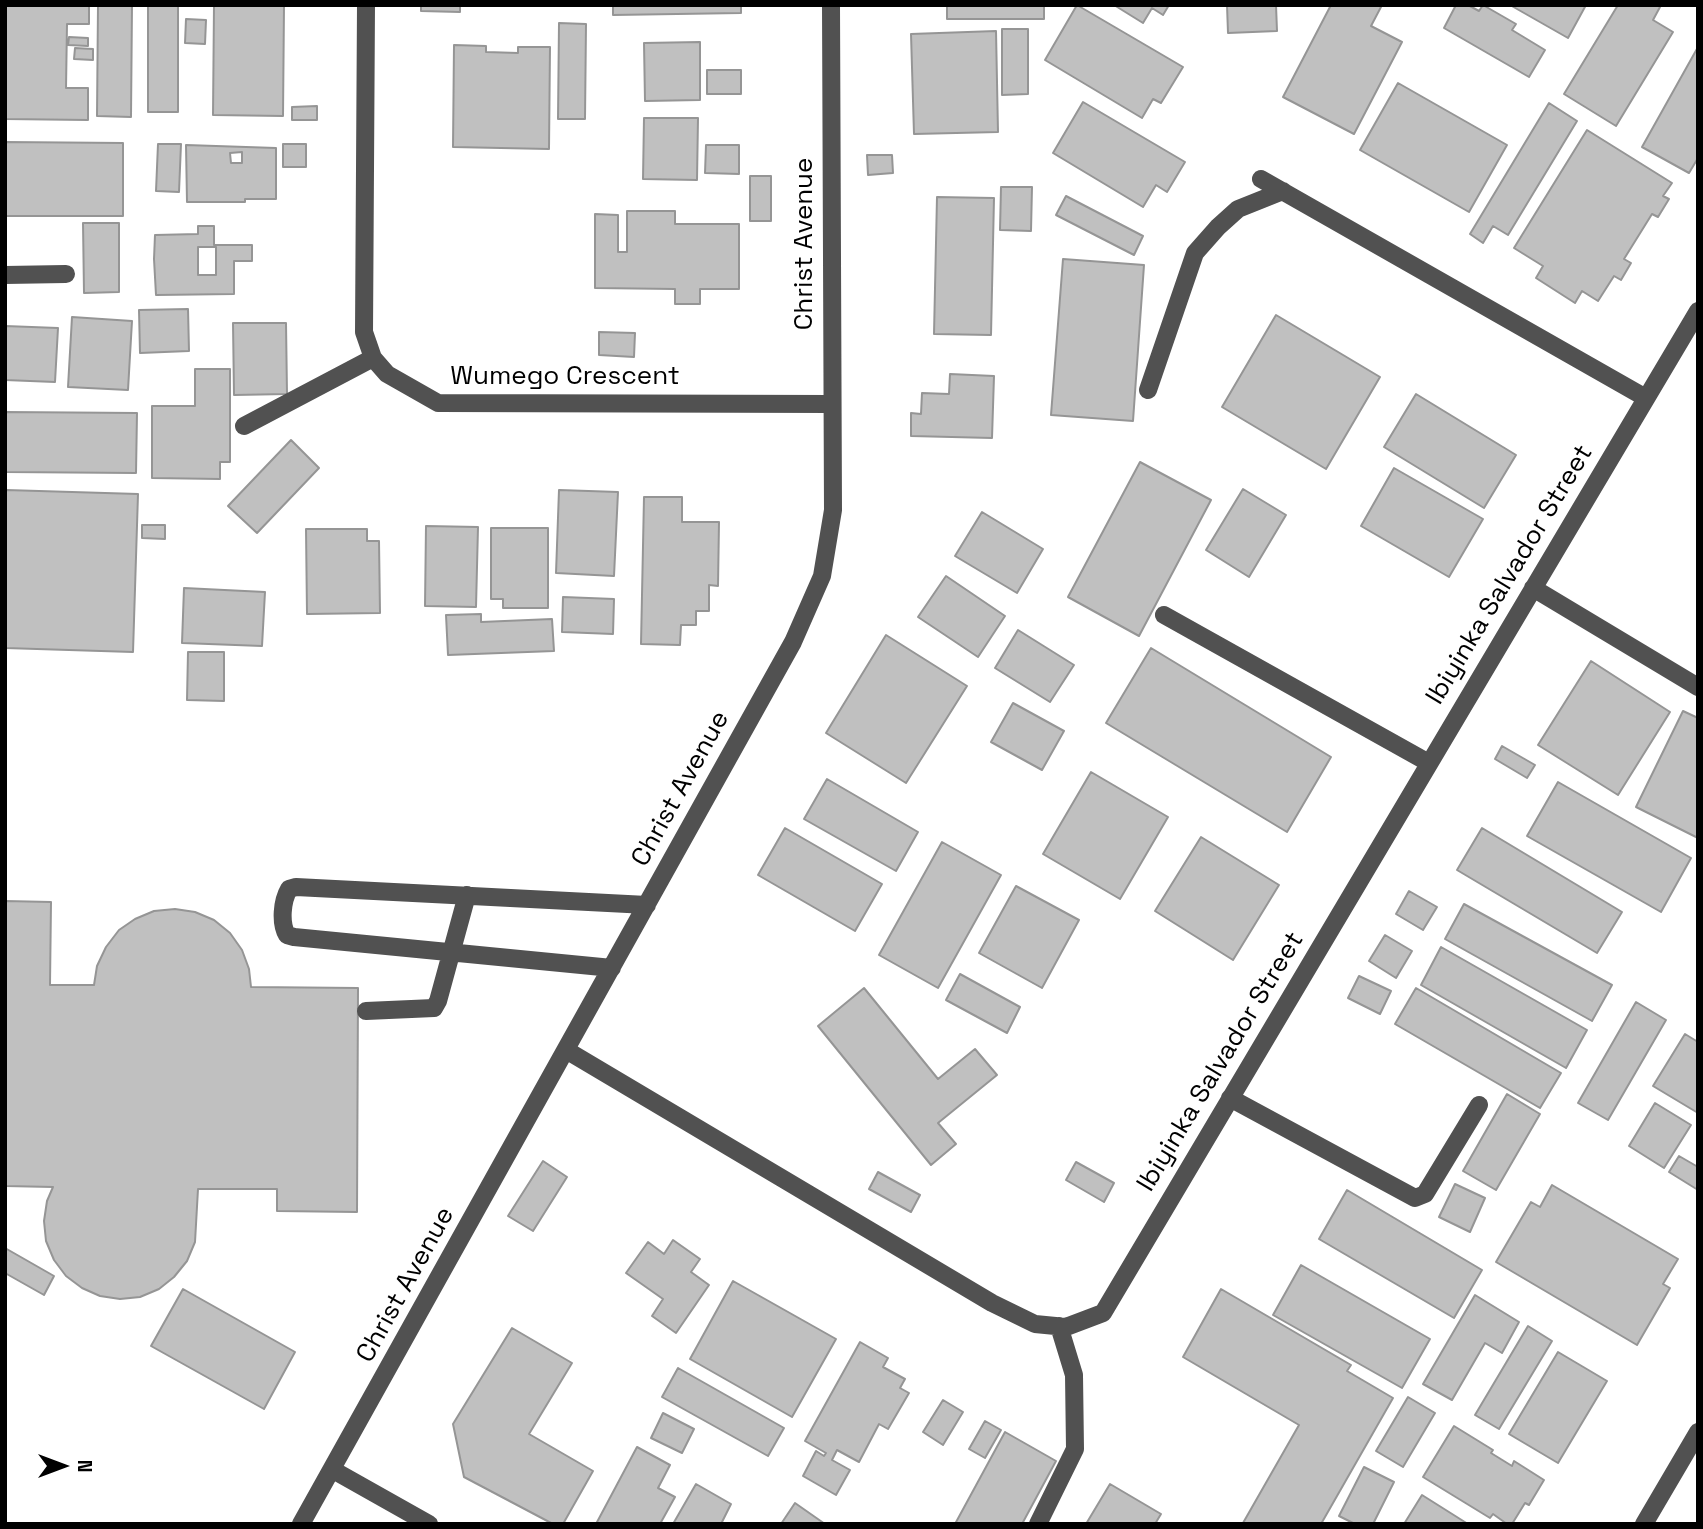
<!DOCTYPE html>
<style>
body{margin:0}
#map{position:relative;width:1703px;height:1529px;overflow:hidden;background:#fff;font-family:"Space Grotesk",sans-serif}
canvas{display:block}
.frame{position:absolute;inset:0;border:7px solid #000;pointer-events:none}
.north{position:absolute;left:28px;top:1431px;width:70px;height:70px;-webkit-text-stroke:5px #fff;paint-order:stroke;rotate:90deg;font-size:19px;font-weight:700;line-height:28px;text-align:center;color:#000}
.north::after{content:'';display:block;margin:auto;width:24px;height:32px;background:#000;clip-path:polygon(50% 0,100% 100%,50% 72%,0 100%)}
</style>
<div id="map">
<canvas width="1703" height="1529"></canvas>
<div class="frame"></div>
<div class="north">N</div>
</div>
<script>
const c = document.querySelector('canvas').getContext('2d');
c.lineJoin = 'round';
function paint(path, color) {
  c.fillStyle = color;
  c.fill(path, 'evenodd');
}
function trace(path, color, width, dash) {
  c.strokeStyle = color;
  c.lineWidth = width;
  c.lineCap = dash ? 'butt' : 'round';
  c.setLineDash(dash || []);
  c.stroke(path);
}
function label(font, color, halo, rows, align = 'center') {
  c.font = font + ' "Space Grotesk",sans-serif';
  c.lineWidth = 5;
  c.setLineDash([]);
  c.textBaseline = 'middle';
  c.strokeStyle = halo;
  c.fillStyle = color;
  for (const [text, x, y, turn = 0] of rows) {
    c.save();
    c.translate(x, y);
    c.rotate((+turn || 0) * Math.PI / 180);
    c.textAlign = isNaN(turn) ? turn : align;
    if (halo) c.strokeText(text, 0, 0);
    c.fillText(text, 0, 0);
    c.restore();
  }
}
const building = new Path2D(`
 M 5,5 L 89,5 L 89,24 L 67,24 L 66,88 L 88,88 L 88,120 L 5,119 Z
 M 98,5 L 132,5 L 131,117 L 97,116 Z
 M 148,5 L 178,5 L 178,112 L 148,112 Z
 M 214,5 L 284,5 L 283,116 L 213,115 Z
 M 421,5 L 460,5 L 460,12 L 421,11 Z
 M 613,5 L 741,5 L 741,13 L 613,15 Z
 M 947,5 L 1044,5 L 1044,19 L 947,19 Z
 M 1077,5 L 1183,67 L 1161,103 L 1153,99 L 1142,118 L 1045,60 Z
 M 1114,5 L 1169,5 L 1163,15 L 1152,8 L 1143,23 Z
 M 1227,5 L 1276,5 L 1277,31 L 1228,33 Z
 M 1331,5 L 1382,5 L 1371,26 L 1402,42 L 1354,134 L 1283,97 Z
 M 1456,5 L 1468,5 L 1479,11 L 1483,5 L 1516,24 L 1512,30 L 1545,50 L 1529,77 L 1444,28 Z
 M 1510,5 L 1586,5 L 1568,38 Z
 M 1618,5 L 1657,5 L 1660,7 L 1653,20 L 1673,32 L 1616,126 L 1564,94 Z
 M 186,19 L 206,20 L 205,44 L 185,43 Z
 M 559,23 L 586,24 L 585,119 L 558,119 Z
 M 1002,29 L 1028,29 L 1028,94 L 1002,95 Z
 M 996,31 L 998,132 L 914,134 L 911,34 Z
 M 69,37 L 88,38 L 88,46 L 68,45 Z
 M 700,42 L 700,100 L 645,101 L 644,43 Z
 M 454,45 L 486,46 L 486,52 L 518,53 L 518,47 L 550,47 L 549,149 L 453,147 Z
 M 1698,47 L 1698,158 L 1689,173 L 1642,147 Z
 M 75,48 L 93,49 L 93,60 L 74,59 Z
 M 707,70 L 741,70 L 741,94 L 707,94 Z
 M 1398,83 L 1507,145 L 1469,212 L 1360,150 Z
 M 1083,102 L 1185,162 L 1167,192 L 1156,185 L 1143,207 L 1053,153 Z
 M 1549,103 L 1577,121 L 1508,235 L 1493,226 L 1483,243 L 1470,234 Z
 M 317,106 L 317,120 L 292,120 L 292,107 Z
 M 644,118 L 698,118 L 697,180 L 643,179 Z
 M 1587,130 L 1672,183 L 1663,196 L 1669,199 L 1658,217 L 1652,214 L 1624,259 L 1631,263 L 1621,280 L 1614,276 L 1598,301 L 1582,291 L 1575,303 L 1536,278 L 1543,266 L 1514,248 Z
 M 5,142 L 123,143 L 123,216 L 5,216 Z
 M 158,144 L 181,144 L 179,192 L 156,191 Z
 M 283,144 L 306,144 L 306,167 L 283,167 Z
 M 186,145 L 276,148 L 276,199 L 245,199 L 245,202 L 187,202 ZM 242,152 L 242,163 L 231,163 L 230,153 Z
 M 706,145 L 739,145 L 739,174 L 705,173 Z
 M 867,155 L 892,155 L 893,173 L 868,175 Z
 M 750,176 L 771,176 L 771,221 L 750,221 Z
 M 1001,187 L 1032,187 L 1031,231 L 1000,230 Z
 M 1066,196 L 1143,236 L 1134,255 L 1056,215 Z
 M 937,197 L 994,198 L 991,335 L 934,334 Z
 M 627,211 L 675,211 L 675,224 L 739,224 L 739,289 L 700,289 L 700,304 L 675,304 L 675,289 L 595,288 L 595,214 L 618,215 L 618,252 L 627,252 Z
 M 83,223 L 119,223 L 119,292 L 84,293 Z
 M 198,226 L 214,226 L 214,245 L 252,245 L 252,261 L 234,261 L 234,294 L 156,295 L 154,259 L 155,235 L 198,234 ZM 198,247 L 216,247 L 216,275 L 198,275 Z
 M 1063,259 L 1144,265 L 1133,421 L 1051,415 Z
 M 188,309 L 189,351 L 140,353 L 139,310 Z
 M 1276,315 L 1380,377 L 1326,469 L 1222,407 Z
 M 72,317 L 132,321 L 128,390 L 68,387 Z
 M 233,323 L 286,323 L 287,394 L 234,395 Z
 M 5,326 L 58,328 L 55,382 L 5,380 Z
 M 599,332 L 635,333 L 634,357 L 599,355 Z
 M 195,369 L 230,369 L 230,462 L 220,462 L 220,479 L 152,478 L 152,406 L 195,406 Z
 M 950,374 L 994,376 L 992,438 L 911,436 L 911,413 L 921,414 L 922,393 L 949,394 Z
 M 1416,394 L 1516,455 L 1484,508 L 1384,447 Z
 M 5,412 L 137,413 L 136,473 L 5,472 Z
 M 291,440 L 319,468 L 257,533 L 228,506 Z
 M 1140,462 L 1211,500 L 1139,636 L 1068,597 Z
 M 1394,468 L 1483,519 L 1449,577 L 1361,526 Z
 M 1243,489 L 1286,515 L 1249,577 L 1206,550 Z
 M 6,490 L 138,494 L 133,652 L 5,648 Z
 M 559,490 L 618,492 L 614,576 L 556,573 Z
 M 644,497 L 682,497 L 682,522 L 719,522 L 718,586 L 709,585 L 709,611 L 696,611 L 696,625 L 681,625 L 680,645 L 641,644 Z
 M 982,512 L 1043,549 L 1017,593 L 955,556 Z
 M 142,525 L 165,525 L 165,539 L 142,538 Z
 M 426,526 L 478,527 L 476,607 L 425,606 Z
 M 491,528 L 548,528 L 548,608 L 503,608 L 503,599 L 491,599 Z
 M 306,529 L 367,529 L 367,541 L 379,541 L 380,613 L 307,614 Z
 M 946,576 L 1005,616 L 978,657 L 918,617 Z
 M 184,588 L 265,592 L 262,646 L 182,643 Z
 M 563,597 L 614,599 L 613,634 L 562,632 Z
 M 481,614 L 481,622 L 552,619 L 554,651 L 448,655 L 446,615 Z
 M 1018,630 L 1074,665 L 1050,702 L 995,668 Z
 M 886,635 L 967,686 L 906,783 L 826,733 Z
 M 1151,648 L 1331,757 L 1287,832 L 1106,723 Z
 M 188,652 L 224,652 L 224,701 L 187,700 Z
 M 1591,661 L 1670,712 L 1618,795 L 1538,745 Z
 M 1013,703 L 1064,731 L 1042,770 L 991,742 Z
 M 1683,711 L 1698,718 L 1698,838 L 1636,807 Z
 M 1502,746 L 1535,765 L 1527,778 L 1495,759 Z
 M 1091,772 L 1168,817 L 1120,899 L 1043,854 Z
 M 827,779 L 918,832 L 896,871 L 804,819 Z
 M 1558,782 L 1691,858 L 1661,912 L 1527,836 Z
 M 785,828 L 882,884 L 855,931 L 758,875 Z
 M 1482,828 L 1622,912 L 1597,953 L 1457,870 Z
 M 1201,837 L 1279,885 L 1233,960 L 1155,911 Z
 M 942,842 L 1001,875 L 938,988 L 879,955 Z
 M 1016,886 L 1079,920 L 1042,988 L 979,953 Z
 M 1409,891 L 1437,907 L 1423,930 L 1396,914 Z
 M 5,901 L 51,902 L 50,985 L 94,985 L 97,966 L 106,947 L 119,930 L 135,919 L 154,911 L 175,909 L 195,912 L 214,920 L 230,933 L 242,950 L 249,969 L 251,987 L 358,988 L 357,1212 L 277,1211 L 277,1189 L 198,1189 L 195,1242 L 187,1261 L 174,1277 L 159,1289 L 140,1297 L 120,1299 L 100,1296 L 82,1288 L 66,1276 L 54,1260 L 46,1241 L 44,1221 L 47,1201 L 53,1187 L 5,1186 Z
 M 1464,904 L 1612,985 L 1592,1021 L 1445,939 Z
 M 1385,935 L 1412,951 L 1396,978 L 1369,961 Z
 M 1441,947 L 1587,1030 L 1566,1068 L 1421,985 Z
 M 960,974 L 1020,1007 L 1007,1033 L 946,1000 Z
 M 1359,976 L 1391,991 L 1380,1014 L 1348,998 Z
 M 864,988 L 938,1079 L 975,1049 L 997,1075 L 938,1123 L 956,1144 L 931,1165 L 818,1026 Z
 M 1416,988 L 1561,1073 L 1540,1108 L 1395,1024 Z
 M 1636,1002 L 1666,1020 L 1608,1120 L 1578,1103 Z
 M 1685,1034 L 1698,1042 L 1698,1113 L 1653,1086 Z
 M 1507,1094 L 1540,1114 L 1496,1190 L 1463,1171 Z
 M 1655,1103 L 1691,1125 L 1664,1168 L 1629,1146 Z
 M 1679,1156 L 1698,1167 L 1698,1190 L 1669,1172 Z
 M 543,1161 L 567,1177 L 533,1231 L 508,1216 Z
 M 1076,1162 L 1114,1183 L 1104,1202 L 1066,1180 Z
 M 878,1172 L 920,1195 L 911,1212 L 869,1189 Z
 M 1455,1184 L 1485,1198 L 1470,1232 L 1439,1217 Z
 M 1552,1185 L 1678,1259 L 1663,1284 L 1670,1288 L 1637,1345 L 1496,1262 L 1531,1202 L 1540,1207 Z
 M 1347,1190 L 1482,1270 L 1454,1318 L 1319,1239 Z
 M 673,1240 L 700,1259 L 691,1272 L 709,1285 L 676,1333 L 652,1316 L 663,1299 L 626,1273 L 648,1242 L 664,1254 Z
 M 5,1248 L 54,1276 L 44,1295 L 5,1273 Z
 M 1301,1265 L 1430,1339 L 1402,1388 L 1273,1315 Z
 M 733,1281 L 836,1339 L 792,1417 L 690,1359 Z
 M 183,1289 L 295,1352 L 264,1409 L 151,1346 Z
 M 1221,1289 L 1351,1365 L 1347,1371 L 1393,1398 L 1321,1524 L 1243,1523 L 1299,1425 L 1183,1357 Z
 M 1475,1295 L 1519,1322 L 1502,1353 L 1485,1343 L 1452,1400 L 1423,1384 Z
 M 1528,1326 L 1552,1341 L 1499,1429 L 1475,1415 Z
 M 512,1328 L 572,1363 L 529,1434 L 593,1471 L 563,1524 L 553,1524 L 464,1477 L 453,1424 Z
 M 860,1342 L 888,1358 L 883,1367 L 905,1379 L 900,1388 L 909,1393 L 888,1429 L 879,1424 L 859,1462 L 837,1450 L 832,1460 L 850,1470 L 836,1495 L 803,1476 L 816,1451 L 824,1456 L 826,1453 L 805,1441 Z
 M 1558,1352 L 1607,1381 L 1558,1463 L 1509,1434 Z
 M 678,1368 L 784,1428 L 768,1456 L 662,1397 Z
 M 1408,1397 L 1435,1413 L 1403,1467 L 1376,1451 Z
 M 943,1400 L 963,1412 L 943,1445 L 923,1432 Z
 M 663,1413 L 694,1429 L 682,1453 L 651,1438 Z
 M 985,1421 L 1001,1430 L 985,1458 L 969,1449 Z
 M 1454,1426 L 1493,1450 L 1491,1453 L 1512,1466 L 1514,1461 L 1544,1480 L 1529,1505 L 1525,1503 L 1512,1524 L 1507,1524 L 1493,1514 L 1490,1518 L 1423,1477 Z
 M 1005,1432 L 1056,1461 L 1022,1524 L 955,1524 Z
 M 637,1447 L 670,1465 L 658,1488 L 675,1497 L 660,1524 L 596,1524 Z
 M 1364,1467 L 1394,1482 L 1373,1524 L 1355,1524 L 1339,1516 Z
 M 696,1484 L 731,1504 L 721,1524 L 673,1524 Z
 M 1110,1484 L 1161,1514 L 1155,1524 L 1086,1524 Z
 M 1422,1495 L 1468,1524 L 1404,1524 Z
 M 795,1503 L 825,1524 L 781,1524 Z`);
const minor = new Path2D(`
 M 366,5 L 364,332 L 373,358 L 387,374 L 438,403 L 832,404
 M 1261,179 L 1646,398
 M 5,275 L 66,274
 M 1148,390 L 1195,253 L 1218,227 L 1238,209 L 1283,191
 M 244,426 L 373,358
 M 1533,588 L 1698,687
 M 1164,615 L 1429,763
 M 612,968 L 294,937 L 287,935 C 280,923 282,901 289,889 L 296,887 L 647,905
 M 366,1011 L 434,1008 L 438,1001 L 467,895
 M 566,1050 L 992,1303 L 1035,1324 L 1066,1327 L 1103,1313 L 1698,311
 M 1230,1098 L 1415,1198 L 1425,1194 L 1479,1105
 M 333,1470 L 429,1524
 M 301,1524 L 793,642 L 822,576 L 833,510 L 831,5
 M 1038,1524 L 1075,1449 L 1074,1375 L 1059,1326
 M 1644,1524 L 1698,1432`);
const streetNames = [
 ["Christ Avenue",805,244,-90],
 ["Wumego Crescent",565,377],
 ["Ibiyinka Salvador Street",1510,575,-59],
 ["Christ Avenue",681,789,-61],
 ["Ibiyinka Salvador Street",1221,1062,-59],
 ["Christ Avenue",406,1285,-61]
];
paint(building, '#c0c0c0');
trace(building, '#959595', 2);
trace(minor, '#515151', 18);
label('26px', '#000', '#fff', streetNames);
</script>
